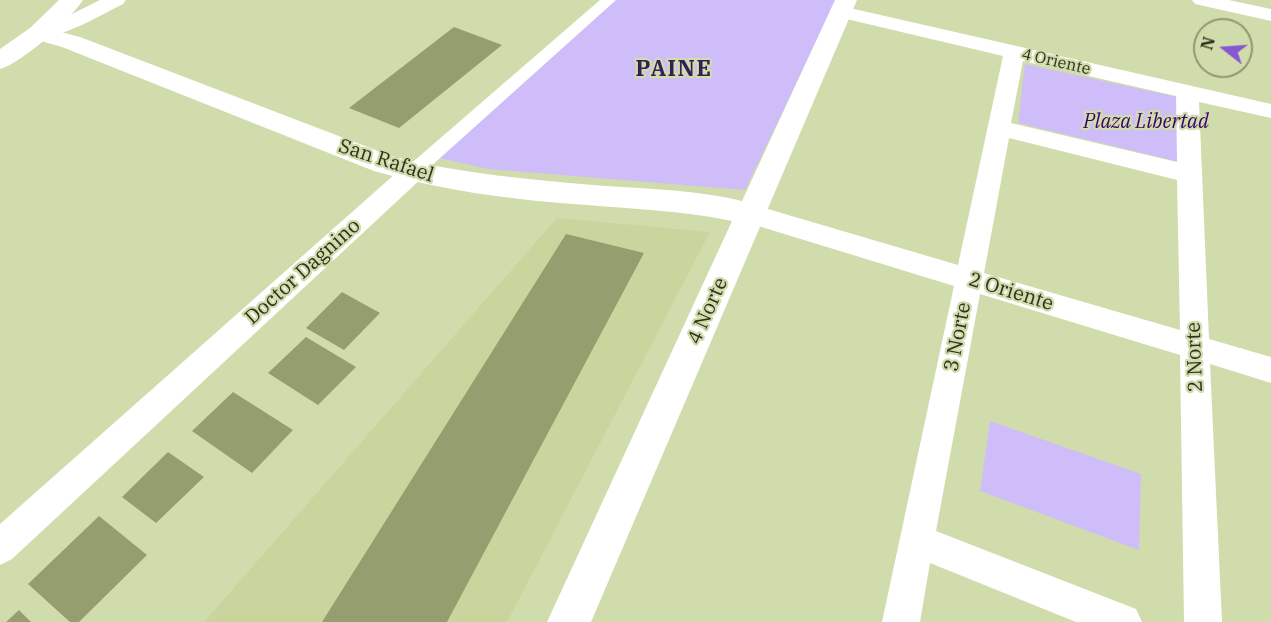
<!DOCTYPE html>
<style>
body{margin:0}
#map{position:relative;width:1271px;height:622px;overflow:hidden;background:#d1dcac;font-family:"IBM Plex Serif",serif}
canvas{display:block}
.north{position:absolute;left:1193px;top:18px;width:60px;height:60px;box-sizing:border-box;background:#d1dcac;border:2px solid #8f9873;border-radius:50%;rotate:287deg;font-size:16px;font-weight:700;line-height:24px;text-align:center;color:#2d311e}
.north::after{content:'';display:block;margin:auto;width:21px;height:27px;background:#8658d1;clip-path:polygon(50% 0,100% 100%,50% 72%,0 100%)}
</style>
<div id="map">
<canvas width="1271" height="622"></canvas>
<div class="north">N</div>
</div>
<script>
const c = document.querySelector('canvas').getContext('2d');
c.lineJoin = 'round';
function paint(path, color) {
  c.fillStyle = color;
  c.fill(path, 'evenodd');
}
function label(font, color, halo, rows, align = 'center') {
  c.font = font + ' "IBM Plex Serif",serif';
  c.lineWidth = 4.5;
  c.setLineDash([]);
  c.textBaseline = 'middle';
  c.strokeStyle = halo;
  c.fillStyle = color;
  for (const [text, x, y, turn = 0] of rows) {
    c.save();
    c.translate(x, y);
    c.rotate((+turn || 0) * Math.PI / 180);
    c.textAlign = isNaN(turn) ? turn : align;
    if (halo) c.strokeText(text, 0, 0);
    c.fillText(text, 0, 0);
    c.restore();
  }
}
const built = new Path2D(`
 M 557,218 L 710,232 L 507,622 L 204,622 Z`);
const green = new Path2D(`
 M 601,0 L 836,0 L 745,190 L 488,169 L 426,155 Z
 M 1025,64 L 1177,97 L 1180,162 L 1018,123 Z
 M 990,421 L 1141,474 L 1139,550 L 980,491 Z`);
const building = new Path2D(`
 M 454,27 L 502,45 L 399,128 L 349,108 Z
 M 566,234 L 644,253 L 447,622 L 322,622 Z
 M 342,292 L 380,313 L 344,350 L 306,328 Z
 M 306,337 L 356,367 L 318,405 L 268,373 Z
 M 233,392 L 293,430 L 252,473 L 192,431 Z
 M 168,452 L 204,477 L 156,523 L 122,497 Z
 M 99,516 L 147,555 L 79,622 L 70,622 L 28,584 Z
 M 19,610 L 31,622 L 6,622 Z`);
const pedestrian = new Path2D(`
 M 600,0 L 616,0 L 419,177 L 413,178 L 407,177 L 404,172 L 407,167 Z`);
const minor = new Path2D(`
 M 100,0 L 126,0 L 123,4 C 101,15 54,43 31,37 L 28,33 L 31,29 L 68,16 Z
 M 1192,0 L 1229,0 L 1271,9 L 1271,21 L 1195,4 Z
 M 841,6 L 1271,104 L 1271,118 L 1199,102 L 1209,339 L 1271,357 L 1271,383 L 1210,364 L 1222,622 L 1184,622 L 1180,355 L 980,294 L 936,531 L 1136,609 L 1142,622 L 1076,622 L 930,563 L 920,622 L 882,622 L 954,286 L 742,221 L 738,214 L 742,207 L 751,204 L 958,265 L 1003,56 L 834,16 L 831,12 L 834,8 ZM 1023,61 L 1176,96 L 1177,162 L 1011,123 ZM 1009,138 L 1177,180 L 1180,330 L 984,273 Z
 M 413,163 L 422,166 L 425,172 L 422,178 L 12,559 L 0,565 L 0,524 L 404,166 Z`);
const tertiary = new Path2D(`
 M 835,0 L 857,0 L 591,622 L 547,622 L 732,221 C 684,211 635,209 587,205 C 514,200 444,191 374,171 L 62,47 L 30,38 L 26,33 L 30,28 L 38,26 L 80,37 L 391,156 C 461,174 533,180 605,186 C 651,189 697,190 742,201 Z`);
const primary = new Path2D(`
 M 59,0 L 83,0 C 70,20 22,63 0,69 L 0,49 L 30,28 Z`);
const farStreetnames = [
 ["4 Oriente",1056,62,13]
];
const parkNames = [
 ["Plaza Libertad",1146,122]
];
const streetNames = [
 ["San Rafael",386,161,18],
 ["Doctor Dagnino",303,272,-42],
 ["2 Oriente",1011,292,17],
 ["4 Norte",708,311,-66],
 ["3 Norte",958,337,-79],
 ["2 Norte",1195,357,-92]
];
const farDistrictnames = [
 ["PAINE",674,70]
];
paint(built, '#c9d59d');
paint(green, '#cebdf8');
paint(building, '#949e6f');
paint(pedestrian, '#fff');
paint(minor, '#fff');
paint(tertiary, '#fff');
paint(primary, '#fff');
label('16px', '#2d311e', '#d1dcac', farStreetnames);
label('italic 20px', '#3a036e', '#d1dcac', parkNames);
label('20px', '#2d311e', '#d1dcac', streetNames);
c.letterSpacing = '1.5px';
label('bold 22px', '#351f58', '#d1dcac', farDistrictnames);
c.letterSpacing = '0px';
</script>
